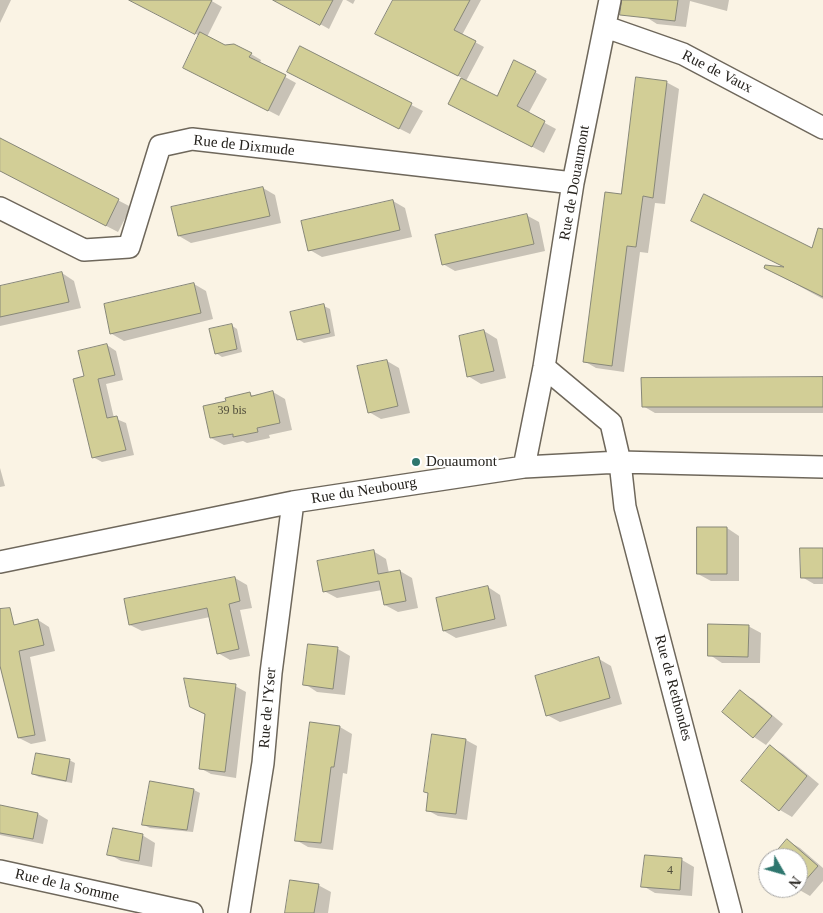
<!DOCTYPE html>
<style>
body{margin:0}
#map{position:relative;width:823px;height:913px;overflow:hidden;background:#faf3e4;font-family:"Times New Roman",serif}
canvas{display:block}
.north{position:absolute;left:758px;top:848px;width:50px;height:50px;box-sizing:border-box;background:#fff;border:1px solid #a8a7a5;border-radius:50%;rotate:128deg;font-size:14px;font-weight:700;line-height:20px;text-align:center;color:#25221d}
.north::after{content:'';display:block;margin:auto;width:18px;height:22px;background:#2e766e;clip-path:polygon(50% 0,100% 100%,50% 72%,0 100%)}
</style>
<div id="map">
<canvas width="823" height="913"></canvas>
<div class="north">N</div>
</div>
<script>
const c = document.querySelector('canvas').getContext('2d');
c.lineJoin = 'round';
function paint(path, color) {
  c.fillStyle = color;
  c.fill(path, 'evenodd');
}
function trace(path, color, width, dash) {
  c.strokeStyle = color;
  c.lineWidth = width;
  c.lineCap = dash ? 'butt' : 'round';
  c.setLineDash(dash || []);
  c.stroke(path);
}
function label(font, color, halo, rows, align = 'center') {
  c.font = font + ' "Times New Roman",serif';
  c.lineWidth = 4;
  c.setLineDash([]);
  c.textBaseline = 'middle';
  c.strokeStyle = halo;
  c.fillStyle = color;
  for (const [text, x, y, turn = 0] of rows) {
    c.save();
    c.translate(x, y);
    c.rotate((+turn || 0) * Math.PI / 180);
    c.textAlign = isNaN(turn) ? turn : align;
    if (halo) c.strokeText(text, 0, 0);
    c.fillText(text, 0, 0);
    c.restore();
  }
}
const shadow = new Path2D(`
 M 0,0 L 11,0 L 0,23 Z
 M 130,0 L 210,0 L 222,7 L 207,37 L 224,46 L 251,54 L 261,60 L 260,63 L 296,83 L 279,116 L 195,73 L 200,36 Z
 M 301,0 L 343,0 L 329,29 L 295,10 Z
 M 346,0 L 355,0 L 353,4 Z
 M 394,0 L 481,0 L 462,35 L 484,47 L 466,81 L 497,98 L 535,72 L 547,79 L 528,114 L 556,129 L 544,153 L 450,103 L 462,78 L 385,38 Z
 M 648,0 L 729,0 L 727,11 L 690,1 L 686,27 L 657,24 L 646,17 Z
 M 300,48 L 423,111 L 410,134 L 300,78 Z
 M 666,82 L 679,89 L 665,204 L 655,203 L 648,253 L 640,252 L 624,372 L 596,368 L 584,361 L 622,195 Z
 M 0,139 L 131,207 L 118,232 L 0,171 Z
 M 263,188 L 275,195 L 281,223 L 191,243 L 179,236 Z
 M 393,201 L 405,208 L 412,237 L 322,257 L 310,250 Z
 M 526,215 L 539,222 L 545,251 L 455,271 L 443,264 Z
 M 823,255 L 823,299 L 777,274 Z
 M 62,273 L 74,281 L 81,308 L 0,326 L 0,287 Z
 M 194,284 L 206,291 L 213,319 L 124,341 L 112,334 Z
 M 324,306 L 330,309 L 335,336 L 304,343 L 298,339 Z
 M 231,325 L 237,329 L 242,352 L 222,357 L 216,353 Z
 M 484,331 L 497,339 L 506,378 L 481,384 L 468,376 Z
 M 107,345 L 116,351 L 123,380 L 106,384 L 114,418 L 126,423 L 134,455 L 102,462 L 93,457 L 85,377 Z
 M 387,361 L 399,368 L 410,413 L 381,419 L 369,412 Z
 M 823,378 L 823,413 L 655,413 L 643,406 Z
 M 273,392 L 285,399 L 292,430 L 269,435 L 270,438 L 247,443 L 243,441 L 224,445 L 211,438 L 249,394 L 254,396 Z
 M 0,468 L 5,486 L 0,487 Z
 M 727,528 L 739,536 L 739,581 L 711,581 L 698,574 Z
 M 823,549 L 823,584 L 814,584 L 802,577 Z
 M 373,551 L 386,559 L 389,573 L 400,571 L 412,578 L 418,608 L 398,612 L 385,605 L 382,590 L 337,598 L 324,591 Z
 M 235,578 L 247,585 L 252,608 L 240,610 L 250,656 L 230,660 L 218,653 L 210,617 L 142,631 L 130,625 Z
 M 488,587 L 500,595 L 507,626 L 456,638 L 444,631 Z
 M 38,620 L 49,627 L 55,651 L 30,657 L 46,741 L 31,744 L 19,738 L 0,664 L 0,629 Z
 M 748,626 L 761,633 L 760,663 L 722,663 L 710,655 Z
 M 338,649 L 350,656 L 345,695 L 317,692 L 305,684 Z
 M 599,659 L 611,666 L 622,704 L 560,722 L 547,715 Z
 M 235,686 L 246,692 L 236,778 L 211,774 L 200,768 L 206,715 L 202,713 Z
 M 740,692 L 753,699 L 783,724 L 766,745 L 754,737 L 723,712 Z
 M 340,727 L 352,734 L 347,774 L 343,773 L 333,850 L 308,847 L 296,840 Z
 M 433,736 L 466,740 L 477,746 L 467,820 L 438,816 L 427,810 Z
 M 771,747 L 783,754 L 819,784 L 792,817 L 780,810 Z
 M 69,760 L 75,763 L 72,783 L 39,777 L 33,774 Z
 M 194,790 L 200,793 L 193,832 L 150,828 L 144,825 Z
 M 0,806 L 38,814 L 48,820 L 43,844 L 0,835 Z
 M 142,835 L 155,843 L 152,867 L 121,861 L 109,854 Z
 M 788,841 L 800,848 L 823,868 L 823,881 L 810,896 L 796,888 L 798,888 L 798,858 L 772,858 Z
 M 682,860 L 694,867 L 692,896 L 655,893 L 643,886 Z
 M 318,885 L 331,892 L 328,913 L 286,913 Z`);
const building = new Path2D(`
 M 129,0 L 212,0 L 195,34 Z
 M 273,0 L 333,0 L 320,25 Z
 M 393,0 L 470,0 L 454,30 L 476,41 L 458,76 L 375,34 Z
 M 622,0 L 678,0 L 675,21 L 620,15 Z
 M 200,32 L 225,45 L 234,44 L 252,53 L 249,57 L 286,75 L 268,111 L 183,68 Z
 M 300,46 L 412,103 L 399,129 L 287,72 Z
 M 514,60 L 536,71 L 517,106 L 545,121 L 532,147 L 448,104 L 461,78 L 497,96 Z
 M 636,77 L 667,81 L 653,198 L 643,196 L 636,247 L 627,246 L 612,366 L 583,362 L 605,192 L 621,194 Z
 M 0,138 L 119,199 L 106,226 L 0,171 Z
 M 263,187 L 270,216 L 178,236 L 171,207 Z
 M 704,194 L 812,248 L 818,228 L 823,229 L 823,297 L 764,268 L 765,265 L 784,267 L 691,221 Z
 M 393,200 L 400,230 L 308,251 L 301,221 Z
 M 527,214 L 534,244 L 442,265 L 435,235 Z
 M 62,272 L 69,302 L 0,317 L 0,286 Z
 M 194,283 L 201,313 L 110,334 L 104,304 Z
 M 324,304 L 330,333 L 297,340 L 290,312 Z
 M 232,324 L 237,349 L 215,354 L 209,329 Z
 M 484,330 L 494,371 L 467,377 L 459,336 Z
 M 107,344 L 115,375 L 98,379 L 107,418 L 117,416 L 126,450 L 92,458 L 73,379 L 84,376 L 78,351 Z
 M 387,360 L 398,406 L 368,413 L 357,366 Z
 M 823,377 L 823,407 L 642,407 L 641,378 Z
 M 273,391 L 280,423 L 257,428 L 258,432 L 233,437 L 233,434 L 210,438 L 203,406 L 226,401 L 225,398 L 250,392 L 251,396 Z
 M 697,527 L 727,527 L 727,574 L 697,574 Z
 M 800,548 L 823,548 L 823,578 L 801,578 Z
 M 374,550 L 378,574 L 400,570 L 406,601 L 384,605 L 379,581 L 323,592 L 317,561 Z
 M 235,577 L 240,601 L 229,604 L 239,649 L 217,654 L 207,608 L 129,625 L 124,599 Z
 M 488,586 L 495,619 L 443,631 L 436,598 Z
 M 10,608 L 14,625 L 38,619 L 44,645 L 19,651 L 35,735 L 18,738 L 0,666 L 0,609 Z
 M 708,624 L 749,625 L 748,657 L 708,656 Z
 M 308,644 L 338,647 L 333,689 L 303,685 Z
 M 599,657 L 610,698 L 546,716 L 535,676 Z
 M 184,678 L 236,684 L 225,772 L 199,769 L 205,714 L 190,707 Z
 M 740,690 L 772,716 L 753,738 L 722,712 Z
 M 310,722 L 340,726 L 334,767 L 331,767 L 321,843 L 295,841 Z
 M 432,734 L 466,739 L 456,814 L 426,811 L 428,793 L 424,792 Z
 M 770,745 L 807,776 L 779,811 L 741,781 Z
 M 36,753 L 70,759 L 66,781 L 32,774 Z
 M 150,781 L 194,789 L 187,830 L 142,825 Z
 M 0,805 L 38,813 L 33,839 L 0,833 Z
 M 113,828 L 143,834 L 139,861 L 107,855 Z
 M 787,839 L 818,866 L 797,890 L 794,888 L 798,888 L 798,858 L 771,858 Z
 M 645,855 L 682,858 L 680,890 L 641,887 Z
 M 290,880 L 319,884 L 314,913 L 285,913 Z`);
const street = new Path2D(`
 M 606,27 L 683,54 L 823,128
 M 0,208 L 84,250 L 129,247 L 160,146 L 192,139 L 573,183
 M 544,367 L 611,423 L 620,462 L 625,507 L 731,913
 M 524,467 L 544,367 L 573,183 L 610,0
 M 0,562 L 293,502 L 524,467 L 620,462 L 823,467
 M 0,871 L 192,913
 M 239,913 L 263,763 L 271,673 L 293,502`);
const markers = [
 [416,462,5,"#2e766e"]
];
const numberNames = [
 ["39 bis",232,411],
 ["4",670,871]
];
const streetNames = [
 ["Rue de Vaux",717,72,27],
 ["Rue de Dixmude",244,146,6],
 ["Rue de Douaumont",575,183,-80],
 ["Rue du Neubourg",364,491,-9],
 ["Rue de Rethondes",673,688,75],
 ["Rue de l'Yser",268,708,-85],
 ["Rue de la Somme",67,886,13]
];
const poiNames = [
 ["Douaumont",426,462]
];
paint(shadow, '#0003');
paint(building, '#d2ce96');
trace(building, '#878778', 1);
trace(street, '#6e675b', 24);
trace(street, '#fff', 21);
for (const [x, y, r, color] of markers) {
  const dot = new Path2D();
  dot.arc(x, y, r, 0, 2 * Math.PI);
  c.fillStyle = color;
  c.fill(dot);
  trace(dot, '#fff', 2);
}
label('12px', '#504d3b', null, numberNames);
label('15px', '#25221d', '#fff', streetNames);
label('15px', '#25221d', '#fff', poiNames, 'left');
</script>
